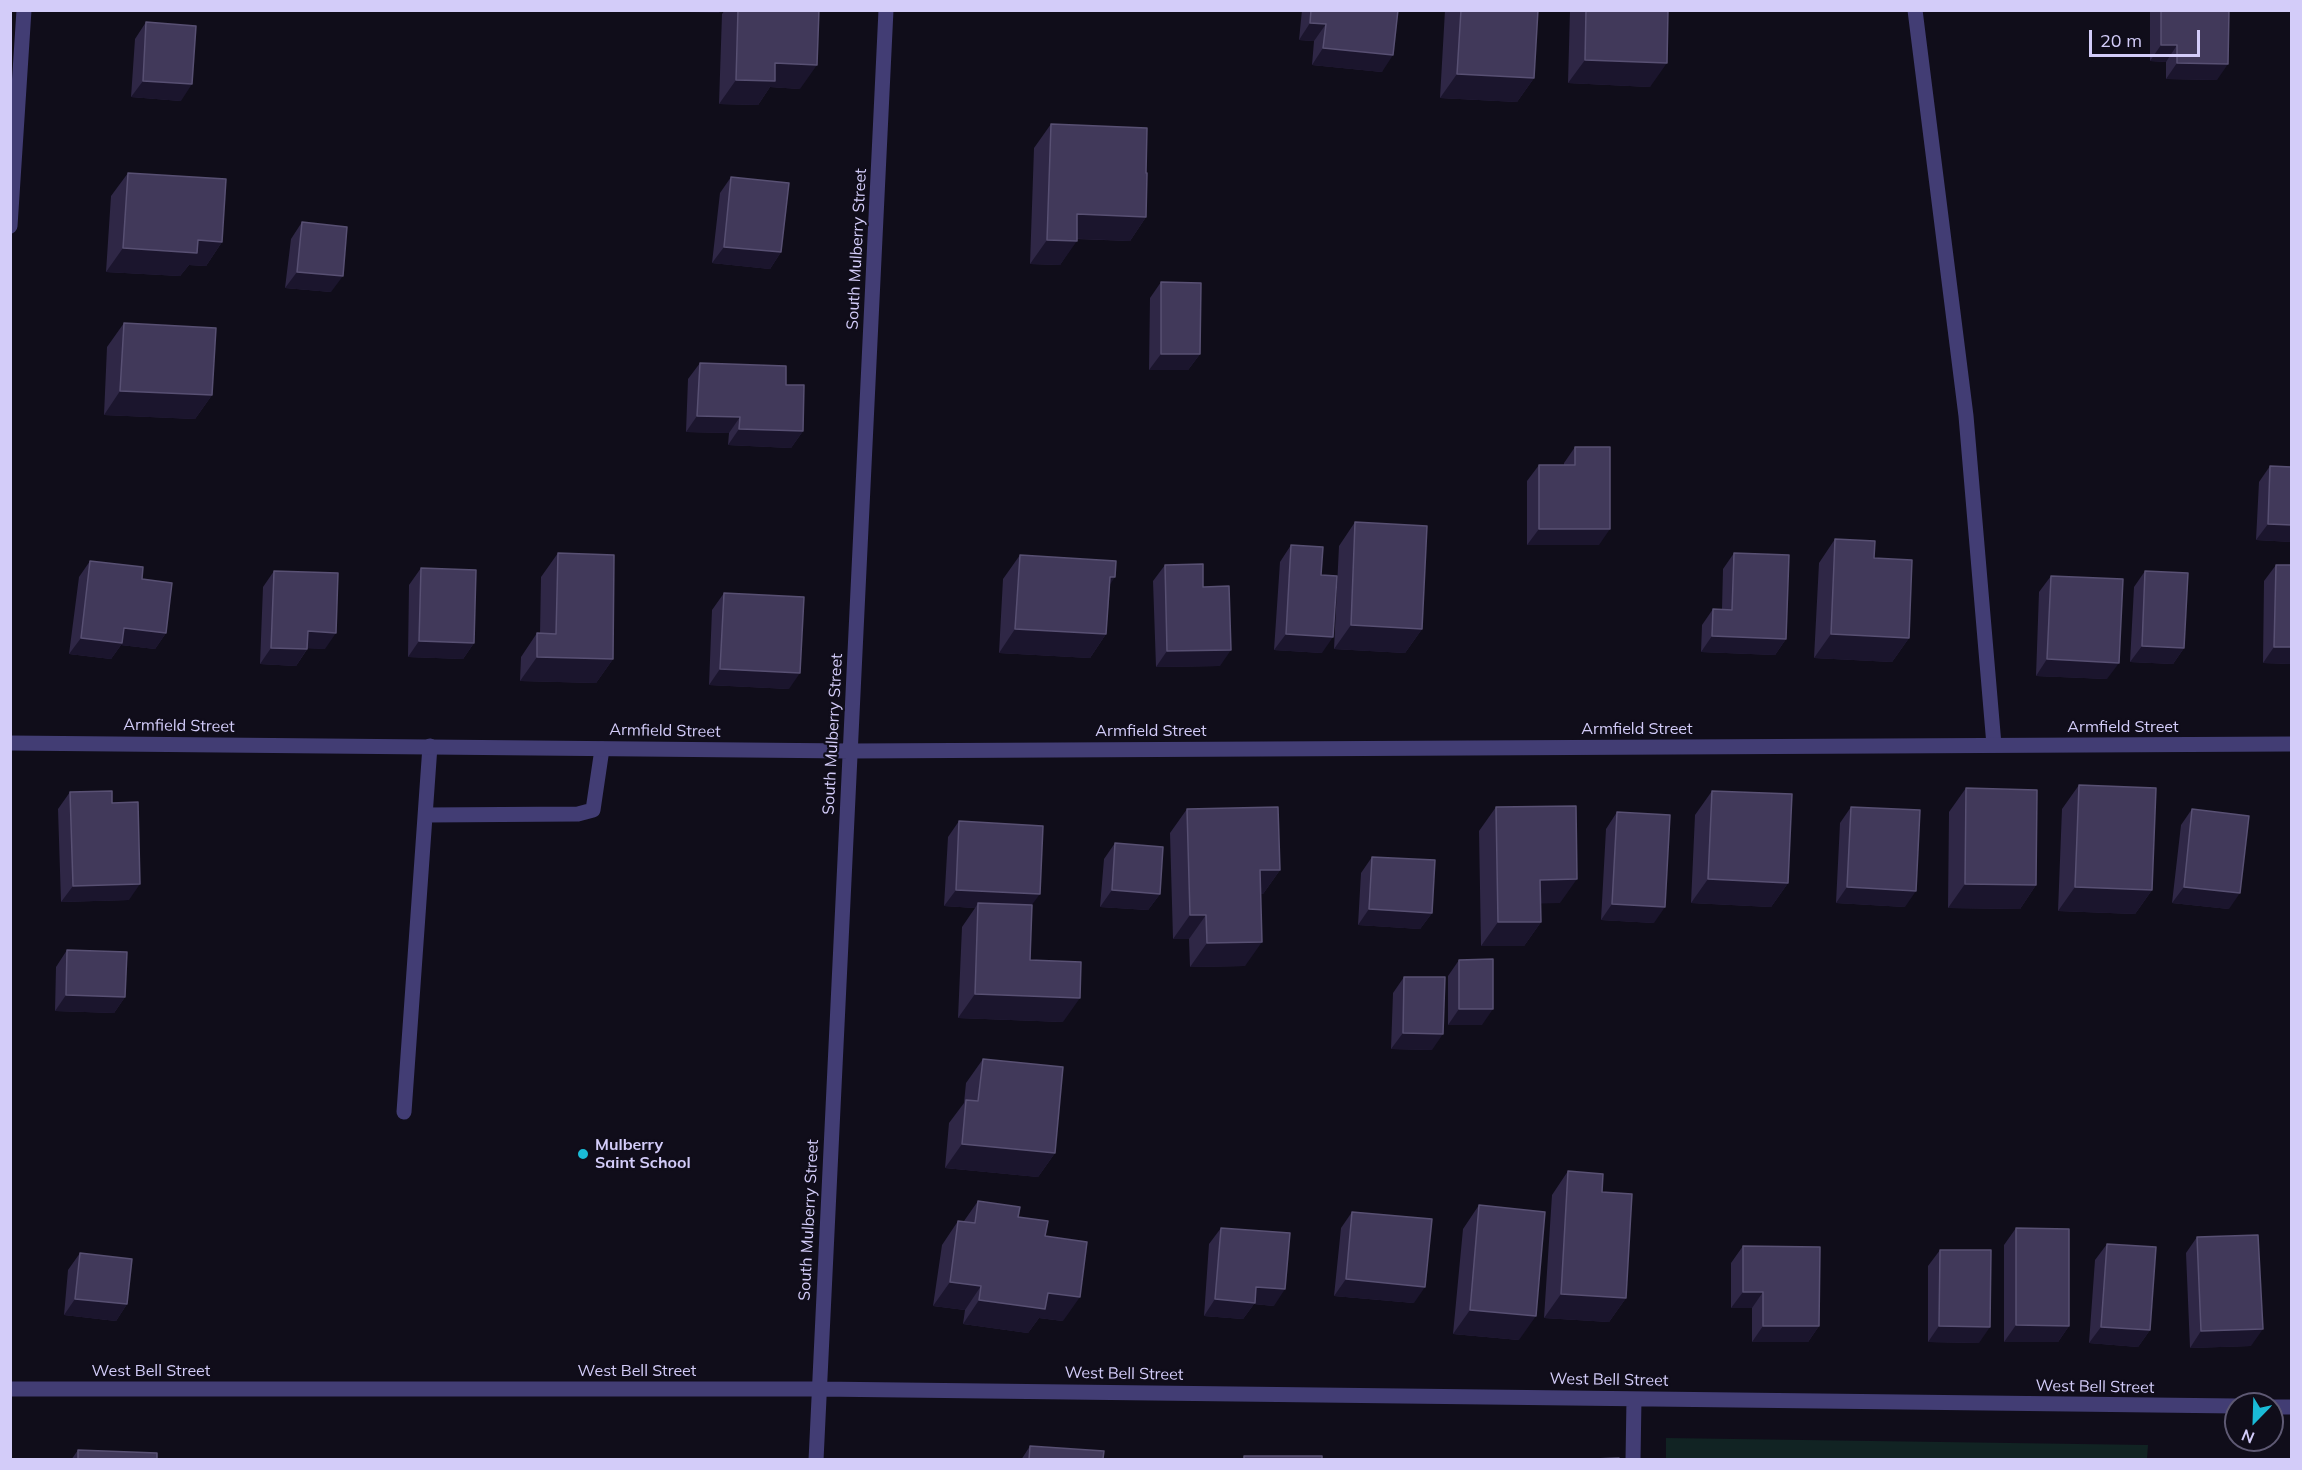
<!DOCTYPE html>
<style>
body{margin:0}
#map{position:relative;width:2302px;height:1470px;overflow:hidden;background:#100d1a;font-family:Mulish,sans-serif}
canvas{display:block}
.frame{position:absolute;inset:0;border:12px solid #d3ccf9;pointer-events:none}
.north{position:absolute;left:2224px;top:1392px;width:60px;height:60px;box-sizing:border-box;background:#100d1a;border:2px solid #5e5973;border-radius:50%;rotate:203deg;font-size:16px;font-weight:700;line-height:24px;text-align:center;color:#d3ccf9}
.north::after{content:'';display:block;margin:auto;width:21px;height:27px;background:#1abbd7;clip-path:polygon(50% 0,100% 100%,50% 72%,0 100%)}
.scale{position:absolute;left:2089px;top:30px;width:111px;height:27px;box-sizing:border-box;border:3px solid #d3ccf9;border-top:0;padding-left:8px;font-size:18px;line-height:21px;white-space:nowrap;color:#d3ccf9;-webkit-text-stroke:4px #100d1a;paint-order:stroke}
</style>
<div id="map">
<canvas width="2302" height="1470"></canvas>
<div class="frame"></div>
<div class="north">N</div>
<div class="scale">20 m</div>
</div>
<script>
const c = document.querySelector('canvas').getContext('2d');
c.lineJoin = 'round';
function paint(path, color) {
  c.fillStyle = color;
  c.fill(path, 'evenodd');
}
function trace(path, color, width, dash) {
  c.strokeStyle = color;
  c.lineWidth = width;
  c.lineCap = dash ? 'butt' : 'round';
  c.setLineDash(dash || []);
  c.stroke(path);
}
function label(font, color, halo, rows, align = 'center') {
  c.font = font + ' Mulish,sans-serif';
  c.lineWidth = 4.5;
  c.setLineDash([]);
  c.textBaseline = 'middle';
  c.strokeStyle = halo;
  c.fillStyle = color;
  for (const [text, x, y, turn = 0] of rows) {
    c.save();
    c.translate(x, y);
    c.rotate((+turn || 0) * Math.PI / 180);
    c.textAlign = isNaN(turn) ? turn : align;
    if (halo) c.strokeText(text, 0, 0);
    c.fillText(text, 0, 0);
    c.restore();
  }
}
const green = new Path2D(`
 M 1666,1438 L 2148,1445 L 2147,1459 L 1666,1460 Z`);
const lane = new Path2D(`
 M 1915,10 L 1966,416 L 1994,745
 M 426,815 L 578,814 L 593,810 L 602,749
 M 404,1112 L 430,746`);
const street = new Path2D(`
 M 10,226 L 24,10
 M 10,743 L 850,751 L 2292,744
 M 10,1389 L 819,1389 L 2236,1406
 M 2272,1407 L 2292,1407
 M 816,1460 L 886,10
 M 1633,1460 L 1634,1399`);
const wall = new Path2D(`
 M 725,10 L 738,10 L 800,89 L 770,87 L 758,105 L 719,104 L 722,14 Z
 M 1302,10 L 1398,10 L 1382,72 L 1312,65 L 1314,41 L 1299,40 Z
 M 1445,10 L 1538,10 L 1534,78 L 1517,102 L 1440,98 Z
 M 1570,10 L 1668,10 L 1650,87 L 1568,83 Z
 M 2150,10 L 2229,10 L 2217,80 L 2166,79 L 2166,62 L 2150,61 Z
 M 146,22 L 181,101 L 131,97 L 135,39 Z
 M 1051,124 L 1146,173 L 1146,217 L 1130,241 L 1077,239 L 1060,265 L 1030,264 L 1034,148 Z
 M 128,173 L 222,242 L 206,266 L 189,265 L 180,276 L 106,272 L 111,196 Z
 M 731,177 L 781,252 L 770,269 L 712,263 L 720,193 Z
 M 302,222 L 331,292 L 285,288 L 291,239 Z
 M 1161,282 L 1200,354 L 1188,370 L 1149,370 L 1150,298 Z
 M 124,323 L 212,395 L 195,419 L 104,415 L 107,347 Z
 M 700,363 L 786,385 L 803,431 L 791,448 L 728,445 L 729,433 L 686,432 L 688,379 Z
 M 1575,447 L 1599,545 L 1527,545 L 1527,481 L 1539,465 L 1564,465 L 1564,463 Z
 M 2270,466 L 2292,542 L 2256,540 L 2259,482 Z
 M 1355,522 L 1422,629 L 1405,653 L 1334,649 L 1339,546 Z
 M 1835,539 L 1874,558 L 1909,638 L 1892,662 L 1814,658 L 1819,563 Z
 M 1291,545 L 1321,575 L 1322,653 L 1274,650 L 1280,562 Z
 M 558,553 L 613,659 L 596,683 L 520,681 L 521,657 L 537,633 L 540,634 L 541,577 Z
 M 1734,553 L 1786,639 L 1775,655 L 1701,652 L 1702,625 L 1713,609 L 1722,609 L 1723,569 Z
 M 1020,555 L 1110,586 L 1106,634 L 1090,658 L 999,653 L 1003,579 Z
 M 90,561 L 142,579 L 166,633 L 155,649 L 121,645 L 111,659 L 69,654 L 79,577 Z
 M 1165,565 L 1203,587 L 1220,666 L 1156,667 L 1153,581 Z
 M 2276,565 L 2292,664 L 2263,663 L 2264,581 Z
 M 421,568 L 474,643 L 463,659 L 408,657 L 409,585 Z
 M 274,571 L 325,649 L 308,648 L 296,666 L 260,664 L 263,587 Z
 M 2145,571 L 2184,648 L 2173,664 L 2130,662 L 2134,587 Z
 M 2051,576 L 2107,679 L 2036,676 L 2039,592 Z
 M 724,593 L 789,689 L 709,685 L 712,610 Z
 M 2079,785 L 2152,890 L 2135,914 L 2058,911 L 2062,809 Z
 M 1966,788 L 2036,885 L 2020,909 L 1948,908 L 1949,812 Z
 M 1712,791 L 1788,883 L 1771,907 L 1691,903 L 1695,815 Z
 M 70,792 L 112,803 L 129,900 L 61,902 L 58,809 Z
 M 1496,807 L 1560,903 L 1541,903 L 1541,922 L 1524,946 L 1481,946 L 1479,831 Z
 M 1851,807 L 1905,907 L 1836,903 L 1840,823 Z
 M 1187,809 L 1280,870 L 1263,894 L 1260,894 L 1245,966 L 1190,967 L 1189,939 L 1173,939 L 1170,833 Z
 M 2192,809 L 2229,909 L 2172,903 L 2181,825 Z
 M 1617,812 L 1654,923 L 1601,920 L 1606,829 Z
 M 959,821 L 1032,905 L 1030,960 L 1063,1022 L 958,1018 L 962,927 L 975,908 L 944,906 L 948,837 Z
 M 1115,843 L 1160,894 L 1148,910 L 1100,907 L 1104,859 Z
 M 1372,857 L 1432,913 L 1420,929 L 1358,925 L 1361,873 Z
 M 67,950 L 125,997 L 114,1013 L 55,1011 L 56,967 Z
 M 1459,960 L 1482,1025 L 1448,1025 L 1448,976 Z
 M 1404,977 L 1432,1050 L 1391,1049 L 1393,993 Z
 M 983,1059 L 1055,1153 L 1038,1177 L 945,1168 L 949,1123 L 964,1103 L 966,1083 Z
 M 1568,1171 L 1602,1192 L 1626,1298 L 1609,1322 L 1544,1318 L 1552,1195 Z
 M 978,1201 L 1018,1217 L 1045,1236 L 1063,1321 L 1039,1318 L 1028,1333 L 963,1324 L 965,1310 L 933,1306 L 942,1245 L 958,1221 L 964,1221 Z
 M 1479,1205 L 1519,1340 L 1453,1334 L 1463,1229 Z
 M 1352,1212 L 1414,1303 L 1334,1296 L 1341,1228 Z
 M 1221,1228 L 1274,1306 L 1254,1304 L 1243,1319 L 1204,1316 L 1209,1244 Z
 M 2016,1228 L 2069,1326 L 2058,1342 L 2004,1342 L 2004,1245 Z
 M 2197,1237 L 2251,1346 L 2190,1348 L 2186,1253 Z
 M 2107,1244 L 2150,1330 L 2138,1347 L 2089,1343 L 2095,1260 Z
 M 1743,1246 L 1819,1326 L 1808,1342 L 1752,1342 L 1752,1308 L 1731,1308 L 1731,1263 Z
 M 1940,1250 L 1979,1343 L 1928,1342 L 1928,1266 Z
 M 80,1253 L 127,1304 L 116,1321 L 64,1315 L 68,1270 Z
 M 1030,1446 L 1029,1460 L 1021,1460 Z
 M 78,1450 L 157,1460 L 71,1460 Z`);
const shadedWall = new Path2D(`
 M 721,10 L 719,13 L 651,11 L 651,10 Z
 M 1310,23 L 1326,24 L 1314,41 L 1299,40 Z
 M 2161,45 L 2177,45 L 2166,62 L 2150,61 Z
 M 1323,48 L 1393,55 L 1382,72 L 1312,65 Z
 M 1585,60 L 1667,63 L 1650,87 L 1568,83 Z
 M 775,63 L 817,65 L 800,89 L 770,87 L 758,105 L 719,104 L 736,80 Z
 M 2177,63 L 2228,64 L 2217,80 L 2166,79 Z
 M 1457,74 L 1534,78 L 1517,102 L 1440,98 Z
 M 143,81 L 192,84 L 181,101 L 131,97 Z
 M 1077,214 L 1146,217 L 1130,241 L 1061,238 Z
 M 198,240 L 222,242 L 206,266 L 189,265 L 180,276 L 106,272 L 123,248 Z
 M 1047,240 L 1077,241 L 1060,265 L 1030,264 Z
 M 724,247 L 781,252 L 770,269 L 712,263 Z
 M 297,272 L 343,276 L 331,292 L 285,288 Z
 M 1161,354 L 1200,354 L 1188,370 L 1149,370 Z
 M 120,391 L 212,395 L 195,419 L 104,415 Z
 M 697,416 L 740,417 L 729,433 L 686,432 Z
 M 739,429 L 803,431 L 791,448 L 728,445 Z
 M 2268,524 L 2292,525 L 2292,542 L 2256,540 Z
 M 1539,529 L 1610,529 L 1599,545 L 1527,545 Z
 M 1110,577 L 1115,577 L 1099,601 Z
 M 1351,625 L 1422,629 L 1405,653 L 1334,649 Z
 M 124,628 L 166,633 L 155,649 L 121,645 L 111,659 L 69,654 L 81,638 Z
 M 1015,629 L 1106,634 L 1090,658 L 999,653 Z
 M 308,631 L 336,633 L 325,649 L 297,648 Z
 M 1286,634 L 1333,637 L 1322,653 L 1274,650 Z
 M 1831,634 L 1909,638 L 1892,662 L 1814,658 Z
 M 1712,636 L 1786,639 L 1775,655 L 1701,652 Z
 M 419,641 L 474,643 L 463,659 L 408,657 Z
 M 2142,646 L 2184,648 L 2173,664 L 2130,662 Z
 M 2274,647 L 2292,647 L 2292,664 L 2263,663 Z
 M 271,648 L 307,649 L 296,666 L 260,664 Z
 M 1231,650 L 1220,666 L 1156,667 L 1167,651 Z
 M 537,657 L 613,659 L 596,683 L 520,681 Z
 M 2047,659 L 2119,663 L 2107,679 L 2036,676 Z
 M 720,669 L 800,673 L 789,689 L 709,685 Z
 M 1260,870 L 1280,870 L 1263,894 L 1243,894 Z
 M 1577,879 L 1560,903 L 1524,904 L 1540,880 Z
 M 1708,879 L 1788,883 L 1771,907 L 1691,903 Z
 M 140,884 L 129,900 L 61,902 L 73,886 Z
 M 1965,884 L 2036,885 L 2020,909 L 1948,908 Z
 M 1847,887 L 1916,891 L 1905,907 L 1836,903 Z
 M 2075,887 L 2152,890 L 2135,914 L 2058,911 Z
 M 2184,887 L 2240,893 L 2229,909 L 2172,903 Z
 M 956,890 L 1040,894 L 1028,910 L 978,903 L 975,908 L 944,906 Z
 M 1112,890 L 1160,894 L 1148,910 L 1100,907 Z
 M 1612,904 L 1665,907 L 1654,923 L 1601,920 Z
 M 1369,909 L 1432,913 L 1420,929 L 1358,925 Z
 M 1190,915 L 1206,915 L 1189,939 L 1173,939 Z
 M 1498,922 L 1541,922 L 1524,946 L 1481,946 Z
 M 1262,942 L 1245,966 L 1190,967 L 1207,943 Z
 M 975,994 L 1080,998 L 1063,1022 L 958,1018 Z
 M 66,995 L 125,997 L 114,1013 L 55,1011 Z
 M 1459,1009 L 1493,1009 L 1482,1025 L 1448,1025 Z
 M 1403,1033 L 1443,1034 L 1432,1050 L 1391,1049 Z
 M 962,1144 L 1055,1153 L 1038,1177 L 945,1168 Z
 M 1346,1279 L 1425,1287 L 1414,1303 L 1334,1296 Z
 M 950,1282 L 981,1286 L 965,1310 L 933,1306 Z
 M 1256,1287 L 1285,1289 L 1274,1306 L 1254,1304 L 1243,1319 L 1204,1316 L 1215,1299 Z
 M 1743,1292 L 1763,1292 L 1752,1308 L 1731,1308 Z
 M 1048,1293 L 1080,1297 L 1063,1321 L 1039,1318 L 1028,1333 L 963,1324 L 979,1300 Z
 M 1561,1294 L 1626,1298 L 1609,1322 L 1544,1318 Z
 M 75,1299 L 127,1304 L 116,1321 L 64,1315 Z
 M 1470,1310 L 1536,1316 L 1519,1340 L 1453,1334 Z
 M 2016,1325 L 2069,1326 L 2058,1342 L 2004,1342 Z
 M 1763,1326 L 1819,1326 L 1808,1342 L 1752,1342 Z
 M 1939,1326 L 1990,1327 L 1979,1343 L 1928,1342 Z
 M 2101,1327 L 2150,1330 L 2138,1347 L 2089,1343 Z
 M 2263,1329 L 2251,1346 L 2190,1348 L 2201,1331 Z`);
const building = new Path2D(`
 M 738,10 L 819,10 L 817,65 L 775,63 L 775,81 L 736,80 Z
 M 1311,10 L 1398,10 L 1393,55 L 1323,48 L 1326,24 L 1310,23 Z
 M 1461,10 L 1538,10 L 1534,78 L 1457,74 Z
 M 1586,10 L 1668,10 L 1667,63 L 1585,60 Z
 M 2161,10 L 2229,10 L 2228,64 L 2177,63 L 2177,45 L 2161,45 Z
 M 146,22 L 196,26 L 192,84 L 143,81 Z
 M 1051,124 L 1147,128 L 1146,173 L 1147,173 L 1146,217 L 1077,214 L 1077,241 L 1047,240 Z
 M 128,173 L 226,179 L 222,242 L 198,240 L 197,253 L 123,248 Z
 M 731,177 L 789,183 L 781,252 L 724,247 Z
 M 302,222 L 347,227 L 343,276 L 297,272 Z
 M 1161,282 L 1201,283 L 1200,354 L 1161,354 Z
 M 124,323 L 216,328 L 212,395 L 120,391 Z
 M 700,363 L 786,366 L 786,385 L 804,385 L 803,431 L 739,429 L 740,417 L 697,416 Z
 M 1575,447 L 1610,447 L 1610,529 L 1539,529 L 1539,465 L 1575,465 Z
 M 2270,466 L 2292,467 L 2292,525 L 2268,524 Z
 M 1355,522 L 1427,526 L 1422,629 L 1351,625 Z
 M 1835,539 L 1875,541 L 1874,558 L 1912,560 L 1909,638 L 1831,634 Z
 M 1291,545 L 1323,547 L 1321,575 L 1337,576 L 1333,637 L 1286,634 Z
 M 558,553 L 614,555 L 613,659 L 537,657 L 537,633 L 556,634 Z
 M 1734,553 L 1789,555 L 1786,639 L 1712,636 L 1713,609 L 1732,610 Z
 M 1020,555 L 1116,561 L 1115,577 L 1110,577 L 1106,634 L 1015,629 Z
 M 90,561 L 143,567 L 142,579 L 172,583 L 166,633 L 124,628 L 122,643 L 81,638 Z
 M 1203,564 L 1203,587 L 1229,586 L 1231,650 L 1167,651 L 1165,565 Z
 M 2276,565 L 2292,565 L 2292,647 L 2274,647 Z
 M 421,568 L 476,570 L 474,643 L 419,641 Z
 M 274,571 L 338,573 L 336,633 L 308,631 L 307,649 L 271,648 Z
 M 2145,571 L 2188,573 L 2184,648 L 2142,646 Z
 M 2051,576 L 2123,579 L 2119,663 L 2047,659 Z
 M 724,593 L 804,597 L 800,673 L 720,669 Z
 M 2079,785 L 2156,788 L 2152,890 L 2075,887 Z
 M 1966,788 L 2037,790 L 2036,885 L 1965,884 Z
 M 112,791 L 112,803 L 138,802 L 140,884 L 73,886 L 70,792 Z
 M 1712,791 L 1792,794 L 1788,883 L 1708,879 Z
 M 1576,806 L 1577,879 L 1540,880 L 1541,922 L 1498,922 L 1496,807 Z
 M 1278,807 L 1280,870 L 1260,870 L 1262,942 L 1207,943 L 1206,915 L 1190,915 L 1187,809 Z
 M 1851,807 L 1920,810 L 1916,891 L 1847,887 Z
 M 2192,809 L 2249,816 L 2240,893 L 2184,887 Z
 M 1617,812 L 1670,815 L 1665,907 L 1612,904 Z
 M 959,821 L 1043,826 L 1040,894 L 956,890 Z
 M 1115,843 L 1163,847 L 1160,894 L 1112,890 Z
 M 1372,857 L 1435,860 L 1432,913 L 1369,909 Z
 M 978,903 L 1032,905 L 1030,960 L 1081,962 L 1080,998 L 975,994 Z
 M 67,950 L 127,952 L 125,997 L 66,995 Z
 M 1493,959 L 1493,1009 L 1459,1009 L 1459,960 Z
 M 1404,977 L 1445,977 L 1443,1034 L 1403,1033 Z
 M 983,1059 L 1063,1067 L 1055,1153 L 962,1144 L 966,1100 L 978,1101 Z
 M 1568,1171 L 1603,1174 L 1602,1192 L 1632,1194 L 1626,1298 L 1561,1294 Z
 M 978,1201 L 1020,1207 L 1018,1217 L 1048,1221 L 1045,1236 L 1087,1242 L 1080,1297 L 1048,1293 L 1045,1309 L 979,1300 L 981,1286 L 950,1282 L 958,1221 L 975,1223 Z
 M 1479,1205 L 1545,1212 L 1536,1316 L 1470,1310 Z
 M 1352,1212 L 1432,1219 L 1425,1287 L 1346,1279 Z
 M 1221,1228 L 1290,1233 L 1285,1289 L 1256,1287 L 1255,1303 L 1215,1299 Z
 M 2016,1228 L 2069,1229 L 2069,1326 L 2016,1325 Z
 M 2258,1235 L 2263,1329 L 2201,1331 L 2197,1237 Z
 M 2107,1244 L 2156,1247 L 2150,1330 L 2101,1327 Z
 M 1743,1246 L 1820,1247 L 1819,1326 L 1763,1326 L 1763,1292 L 1743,1292 Z
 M 1940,1250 L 1991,1250 L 1990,1327 L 1939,1326 Z
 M 80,1253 L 132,1259 L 127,1304 L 75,1299 Z
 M 1030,1446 L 1104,1451 L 1103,1459 L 1112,1460 L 1029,1460 Z
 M 78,1450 L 157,1453 L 157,1460 L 78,1460 Z
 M 1244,1456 L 1322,1456 L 1322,1460 L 1244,1460 Z
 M 1619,1458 L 1619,1460 L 1569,1460 Z`);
const markers = [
 [583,1154,6,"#1abbd7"]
];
const streetNames = [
 ["South Mulberry Street",857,249,-87],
 ["Armfield Street",179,726,1],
 ["Armfield Street",2123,727],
 ["Armfield Street",1637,729],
 ["Armfield Street",665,731,1],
 ["Armfield Street",1151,731],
 ["South Mulberry Street",833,734,-87],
 ["South Mulberry Street",809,1220,-87],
 ["West Bell Street",151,1371],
 ["West Bell Street",637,1371],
 ["West Bell Street",1124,1374,1],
 ["West Bell Street",1609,1380,1],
 ["West Bell Street",2095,1387,1]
];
const poiNames = [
 ["Mulberry",595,1145],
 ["Saint School",595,1163]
];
paint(green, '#112323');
trace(lane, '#423d74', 15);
trace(street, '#423d74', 15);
paint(wall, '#2f2746');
paint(shadedWall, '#1b152d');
paint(building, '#41395a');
trace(building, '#585073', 1.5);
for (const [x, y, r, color] of markers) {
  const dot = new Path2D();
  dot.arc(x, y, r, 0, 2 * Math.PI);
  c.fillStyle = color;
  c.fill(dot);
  trace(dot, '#100d1a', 2);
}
label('16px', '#d3ccf9', '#100d1a', streetNames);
label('bold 16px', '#d3ccf9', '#100d1a', poiNames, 'left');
</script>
